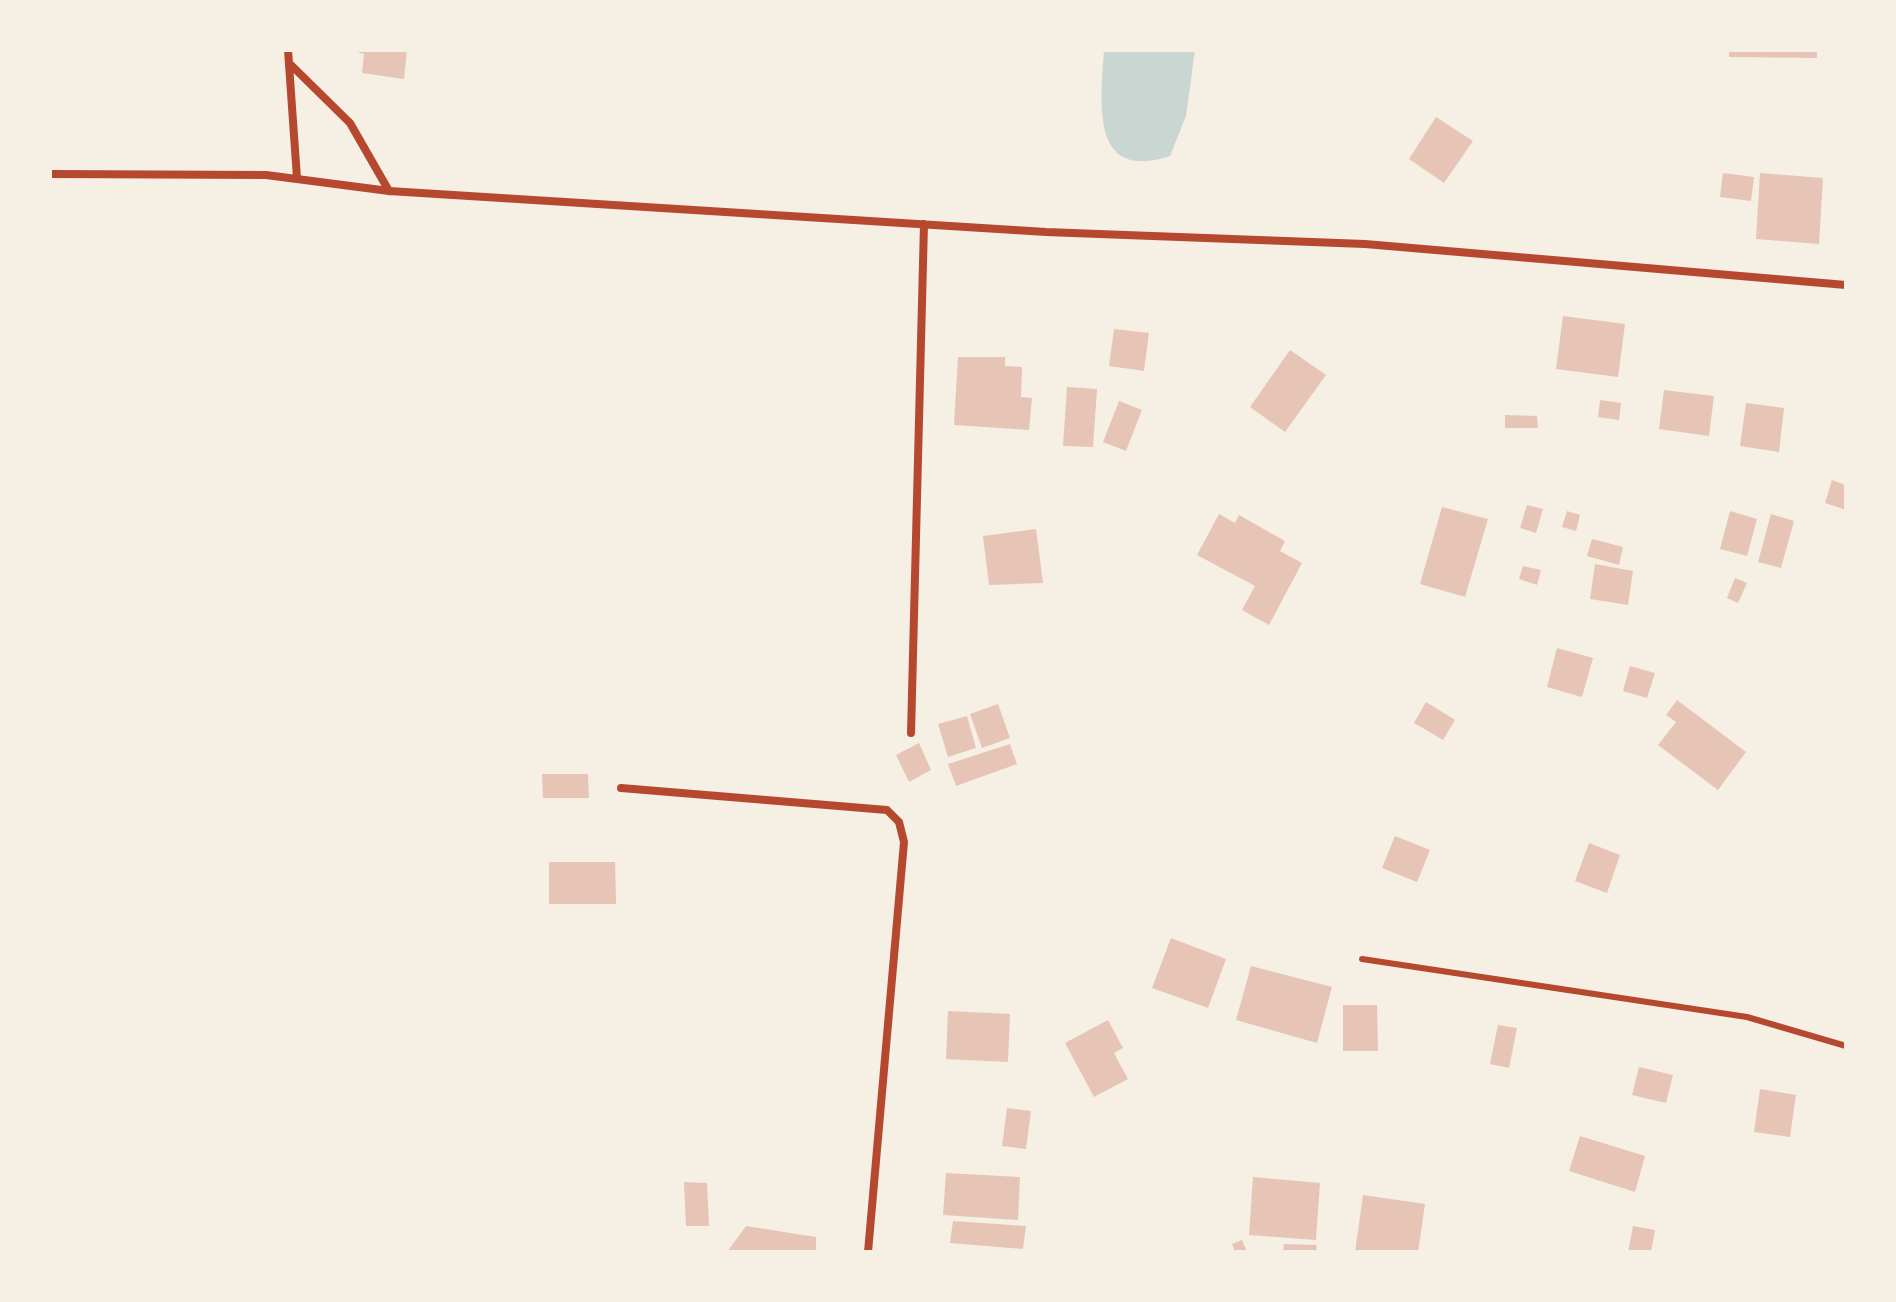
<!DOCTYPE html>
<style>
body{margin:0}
#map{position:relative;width:1896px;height:1302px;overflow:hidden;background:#f6efe4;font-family:"IBM Plex Sans",sans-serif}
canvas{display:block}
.frame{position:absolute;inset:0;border:52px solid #f6efe4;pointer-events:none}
</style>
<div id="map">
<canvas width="1896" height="1302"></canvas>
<div class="frame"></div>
</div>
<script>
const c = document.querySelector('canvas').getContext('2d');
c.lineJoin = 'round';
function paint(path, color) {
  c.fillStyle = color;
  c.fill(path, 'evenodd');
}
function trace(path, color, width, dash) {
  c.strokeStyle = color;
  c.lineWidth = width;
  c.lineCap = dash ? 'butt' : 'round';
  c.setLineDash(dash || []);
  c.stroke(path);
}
const water = new Path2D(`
 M 1104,50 L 1195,50 L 1186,116 L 1170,156 C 1089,183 1101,101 1104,50 Z`);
const building = new Path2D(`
 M 349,50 L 407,50 L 404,79 L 362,73 L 364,54 Z
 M 1729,50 L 1817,50 L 1817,58 L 1729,57 Z
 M 1436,117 L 1473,141 L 1444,183 L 1409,159 Z
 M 1723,173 L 1754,177 L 1751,201 L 1720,197 Z
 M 1760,173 L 1823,178 L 1819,244 L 1756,239 Z
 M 1563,316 L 1625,324 L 1618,377 L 1556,369 Z
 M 1114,329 L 1149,333 L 1144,371 L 1109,366 Z
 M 1290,350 L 1326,375 L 1285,432 L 1250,407 Z
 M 958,357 L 1005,357 L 1005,366 L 1022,367 L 1021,397 L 1032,398 L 1029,430 L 954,425 Z
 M 1067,387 L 1097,389 L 1093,447 L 1063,446 Z
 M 1664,390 L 1714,396 L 1709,436 L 1659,429 Z
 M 1600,400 L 1621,403 L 1619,420 L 1598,417 Z
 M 1119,401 L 1142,410 L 1126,451 L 1103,442 Z
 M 1746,403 L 1784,408 L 1779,452 L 1740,446 Z
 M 1505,415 L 1537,416 L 1538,428 L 1505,428 Z
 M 1832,480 L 1846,485 L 1846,510 L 1825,503 Z
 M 1527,505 L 1543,509 L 1536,533 L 1520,528 Z
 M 1442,507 L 1488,519 L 1465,597 L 1420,584 Z
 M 1567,511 L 1580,515 L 1576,531 L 1562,527 Z
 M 1730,511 L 1757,519 L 1747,556 L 1720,549 Z
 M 1219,514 L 1235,523 L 1239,515 L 1285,541 L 1280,551 L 1302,563 L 1269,625 L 1242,610 L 1255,586 L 1197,555 Z
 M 1771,514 L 1794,521 L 1781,568 L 1758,562 Z
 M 1036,529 L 1043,583 L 989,585 L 983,536 Z
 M 1592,539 L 1623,547 L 1619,565 L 1587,556 Z
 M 1595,564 L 1633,571 L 1628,605 L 1590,599 Z
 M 1523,566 L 1541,570 L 1537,585 L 1519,579 Z
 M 1735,578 L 1747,583 L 1738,603 L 1727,598 Z
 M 1557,648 L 1593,658 L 1582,697 L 1547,687 Z
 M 1630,666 L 1655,673 L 1647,698 L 1623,691 Z
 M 1677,700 L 1746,752 L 1718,790 L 1658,745 L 1676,722 L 1666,715 Z
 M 1426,702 L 1455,720 L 1443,740 L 1414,723 Z
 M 998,704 L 1010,738 L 982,748 L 970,714 Z
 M 967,716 L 976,748 L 948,757 L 938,724 Z
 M 919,743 L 931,770 L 909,782 L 896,755 Z
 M 1010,744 L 1017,764 L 956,786 L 948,764 Z
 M 542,774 L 588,774 L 589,798 L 543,798 Z
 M 1395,836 L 1430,850 L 1417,882 L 1382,868 Z
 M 1589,843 L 1620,855 L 1607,893 L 1575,881 Z
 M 549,862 L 615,862 L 616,904 L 549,904 Z
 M 1171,938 L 1226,959 L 1208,1008 L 1152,988 Z
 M 1251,966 L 1332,987 L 1317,1043 L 1236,1020 Z
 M 1343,1005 L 1377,1005 L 1378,1051 L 1343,1051 Z
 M 948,1011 L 1010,1014 L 1008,1062 L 946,1059 Z
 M 1108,1020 L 1123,1048 L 1114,1053 L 1128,1079 L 1094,1097 L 1065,1043 Z
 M 1498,1025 L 1517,1028 L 1509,1068 L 1490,1064 Z
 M 1639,1067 L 1673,1075 L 1666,1103 L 1632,1095 Z
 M 1760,1089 L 1796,1095 L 1790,1137 L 1754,1132 Z
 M 1007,1108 L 1031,1111 L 1026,1149 L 1002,1146 Z
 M 1580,1136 L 1645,1156 L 1635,1192 L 1569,1171 Z
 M 946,1173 L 1020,1177 L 1018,1220 L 943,1215 Z
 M 1253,1177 L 1320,1183 L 1316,1240 L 1249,1235 Z
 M 684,1182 L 707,1183 L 709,1226 L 686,1226 Z
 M 1363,1195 L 1425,1204 L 1418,1252 L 1355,1252 Z
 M 953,1221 L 1026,1226 L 1023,1249 L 950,1243 Z
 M 746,1226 L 816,1237 L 816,1252 L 727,1252 Z
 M 1633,1226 L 1655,1230 L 1651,1252 L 1628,1252 Z
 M 1242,1240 L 1247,1252 L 1235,1252 L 1232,1244 Z
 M 1284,1244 L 1317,1245 L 1316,1252 L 1283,1252 Z`);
const service = new Path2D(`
 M 1362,959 L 1747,1017 L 1846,1046`);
const minor = new Path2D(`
 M 288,50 L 297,178
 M 289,63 L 350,123 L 389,191
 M 50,174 L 266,175 L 389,191 L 1046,232 L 1365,244 L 1846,285
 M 911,733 L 924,224
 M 621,788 L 887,810 L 899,822 L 904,842 L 868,1252`);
paint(water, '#c9d6d2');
paint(building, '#e6c5b7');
trace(service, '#b5482f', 6);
trace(minor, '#b5482f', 8);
</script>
